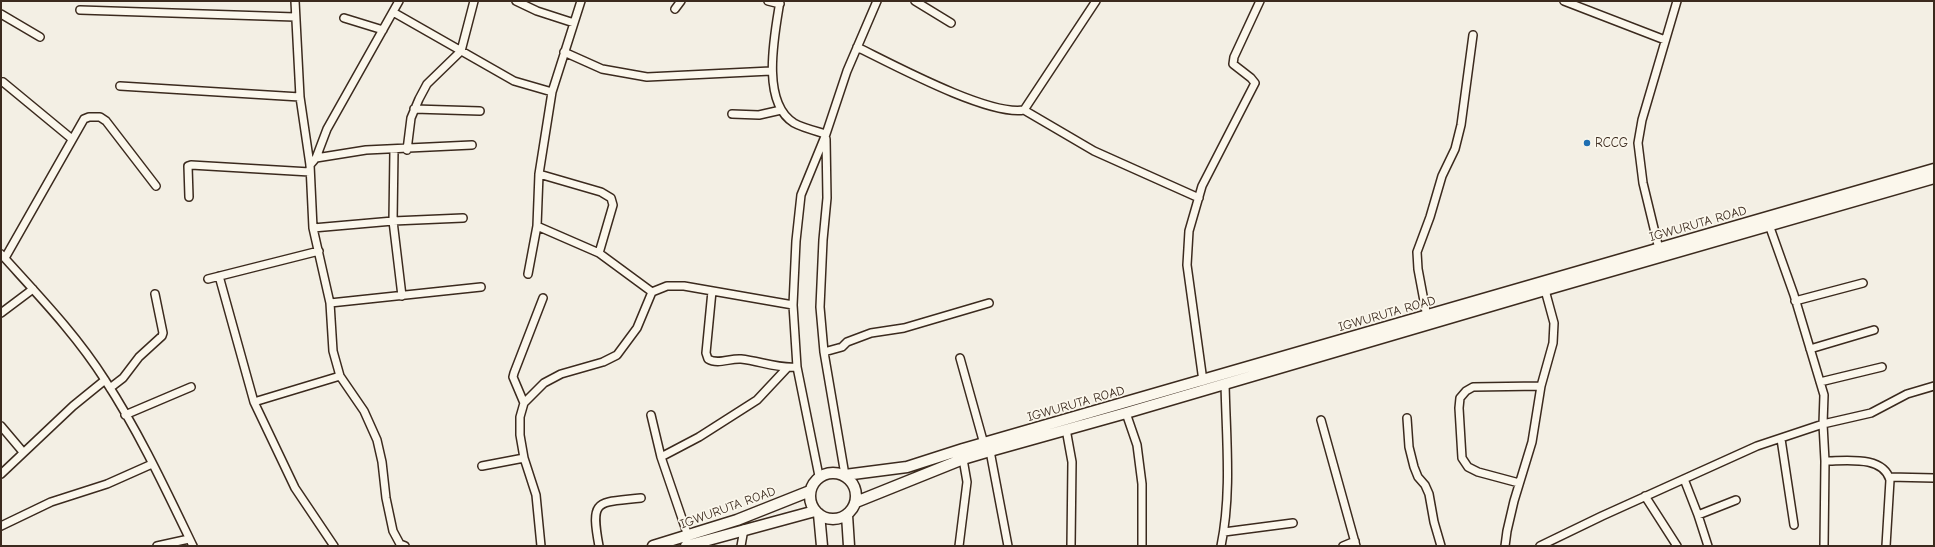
<!DOCTYPE html>
<style>
body{margin:0}
#map{position:relative;width:1935px;height:547px;overflow:hidden;background:#f3efe4;font-family:"Comic Neue",sans-serif}
canvas{display:block}
.frame{position:absolute;inset:0;border:2px solid #3b2a1e;pointer-events:none}
</style>
<div id="map">
<canvas width="1935" height="547"></canvas>
<div class="frame"></div>
</div>
<script>
const c = document.querySelector('canvas').getContext('2d');
c.lineJoin = 'round';
function trace(path, color, width, dash) {
  c.strokeStyle = color;
  c.lineWidth = width;
  c.lineCap = dash ? 'butt' : 'round';
  c.setLineDash(dash || []);
  c.stroke(path);
}
function label(font, color, halo, rows, align = 'center') {
  c.font = font + ' "Comic Neue",sans-serif';
  c.lineWidth = 3.5;
  c.setLineDash([]);
  c.textBaseline = 'middle';
  c.strokeStyle = halo;
  c.fillStyle = color;
  for (const [text, x, y, turn = 0] of rows) {
    c.save();
    c.translate(x, y);
    c.rotate((+turn || 0) * Math.PI / 180);
    c.textAlign = isNaN(turn) ? turn : align;
    if (halo) c.strokeText(text, 0, 0);
    c.fillText(text, 0, 0);
    c.restore();
  }
}
const street = new Path2D(`
 M 295,1 L 300,97 L 310,165 L 313,228 L 330,303 L 333,351 L 340,376 L 364,411 L 377,440 L 382,462 L 386,498 L 393,531 L 400,544 L 405,546
 M 516,1 L 537,11 L 574,23
 M 768,1 L 780,4
 M 780,1 C 775,33 760,102 794,123 C 803,128 816,131 826,134
 M 915,1 L 951,23
 M 1564,1 L 1665,40
 M 675,9 L 681,1
 M 80,10 L 295,17
 M 393,12 L 514,81 L 552,92
 M 1,14 L 40,37
 M 344,18 L 383,30
 M 857,47 C 892,64 988,116 1024,110 L 1096,1
 M 564,52 L 602,69 L 647,77 L 771,71
 M 3,82 L 72,139
 M 120,86 L 300,97
 M 414,109 L 480,111
 M 1024,110 L 1094,151 L 1199,198
 M 732,114 L 759,115 L 781,110
 M 826,139 L 827,198 L 823,240 L 820,307 L 824,352 L 845,475
 M 394,150 L 393,221 L 402,296
 M 407,150 L 411,118 L 419,99 L 427,84 L 461,51 L 474,1
 M 316,158 L 366,150 L 472,145
 M 310,165 L 316,158 L 327,129 L 399,1
 M 539,174 L 601,192 L 611,198 L 613,205 L 599,253
 M 189,197 L 188,166 L 191,165 L 310,172
 M 537,226 L 599,253 L 652,292 L 667,286 L 684,286 L 793,305
 M 313,228 L 393,221 L 463,218
 M 1659,249 L 1643,183 L 1638,143 L 1642,120 L 1677,1
 M 1,254 C 37,294 76,334 105,380 C 139,432 166,490 193,546
 M 5,258 L 84,119 L 89,117 L 100,117 L 106,121 L 156,186
 M 528,274 L 537,226 L 539,174 L 552,92 L 581,1
 M 219,276 L 254,402 L 295,488 L 334,546
 M 208,279 L 319,251
 M 712,291 L 706,353 L 708,359 C 718,365 730,358 741,359 C 760,361 778,369 797,367
 M 1795,301 L 1863,283
 M 330,303 L 481,287
 M 1,313 L 33,289
 M 1427,317 L 1418,269 L 1417,252 L 1430,217 L 1442,176 L 1455,149 L 1461,125 L 1473,35
 M 1810,349 L 1874,330
 M 824,352 L 842,347 L 847,342 L 871,333 L 904,328 L 989,303
 M 960,358 L 984,444
 M 1203,381 L 1187,265 L 1189,231 L 1202,186 L 1255,83 L 1251,78 L 1233,64 L 1234,57 L 1260,1
 M 1820,382 L 1882,367
 M 110,388 L 123,378 L 139,357 L 162,336 L 163,333 L 155,294
 M 254,402 L 340,376
 M 524,403 L 513,377 L 514,373 L 543,298
 M 1126,413 L 1137,445 L 1142,484 L 1142,546
 M 125,415 L 191,387
 M 651,415 L 661,457 L 688,536
 M 1407,418 L 1409,447 L 1414,467 L 1418,477 L 1425,485 L 1429,494 L 1434,522 L 1441,546
 M 1321,420 L 1356,546
 M 1,426 L 23,452
 M 1066,429 L 1072,462 L 1071,546
 M 1781,439 L 1794,525
 M 990,451 L 1008,546
 M 661,457 L 699,437 L 757,400 L 787,368
 M 1825,461 C 1846,461 1883,455 1890,480 L 1886,546
 M 482,466 L 524,458
 M 1,474 L 73,406 L 105,380
 M 819,476 L 797,367 L 793,305 L 796,241 L 801,195 L 826,134 L 847,71 L 877,1
 M 1889,477 L 1934,478
 M 1684,479 L 1698,515 L 1708,546
 M 1519,483 L 1478,472 L 1468,467 L 1462,458 L 1459,408 L 1460,398 L 1466,391 L 1473,387 L 1541,386
 M 1645,496 L 1677,546
 M 1698,515 L 1736,500
 M 1,526 L 51,502 L 107,484 L 152,464
 M 1224,532 L 1293,523
 M 157,546 L 189,539
 M 541,546 L 536,495 L 524,458 L 520,435 L 520,417 L 524,403 L 544,383 L 561,374 L 603,362 L 617,355 L 637,328 L 652,292
 M 599,546 C 590,498 597,503 641,498
 M 741,546 L 744,529
 M 959,546 L 967,482 L 963,459
 M 1221,546 C 1232,493 1226,436 1225,383
 M 1343,546 L 1355,541
 M 1505,546 L 1507,531 L 1514,501 L 1532,442 L 1541,386 L 1553,343 L 1554,323 L 1545,290
 M 1540,546 L 1602,516 L 1757,446 L 1823,424 L 1824,395 L 1794,295 L 1768,222
 M 1824,546 L 1825,461 L 1823,424 L 1871,413 L 1907,394 L 1934,386`);
const secondary = new Path2D(`
 M810 496a23 23 0 1 1 46 0a23 23 0 1 1-46 0Z
 M 845,475 L 907,467 L 963,449 L 1934,169
 M 856,502 L 963,459 L 990,451 L 1126,413 L 1545,290 L 1934,178
 M 819,514 L 822,546
 M 847,515 L 849,546
 M 653,546 L 737,520 L 810,491
 M 686,546 L 815,511`);
const markers = [
 [1587,143,4,"#1f6fb2"]
];
const poiNames = [
 ["RCCG",1595,143]
];
const streetNames = [
 ["IGWURUTA ROAD",1698,224,-16],
 ["IGWURUTA ROAD",1387,314,-16],
 ["IGWURUTA ROAD",1076,404,-16],
 ["IGWURUTA ROAD",728,508,-20]
];
trace(street, '#3b2a1e', 10);
trace(secondary, '#3b2a1e', 13);
trace(street, '#fbf7ec', 7);
trace(secondary, '#fbf7ec', 10);
for (const [x, y, r, color] of markers) {
  const dot = new Path2D();
  dot.arc(x, y, r, 0, 2 * Math.PI);
  c.fillStyle = color;
  c.fill(dot);
  trace(dot, '#fbf7ec', 1.5);
}
label('13px', '#3b2a1e', '#fbf7ec', poiNames, 'left');
label('13px', '#3b2a1e', '#fbf7ec', streetNames);
</script>
